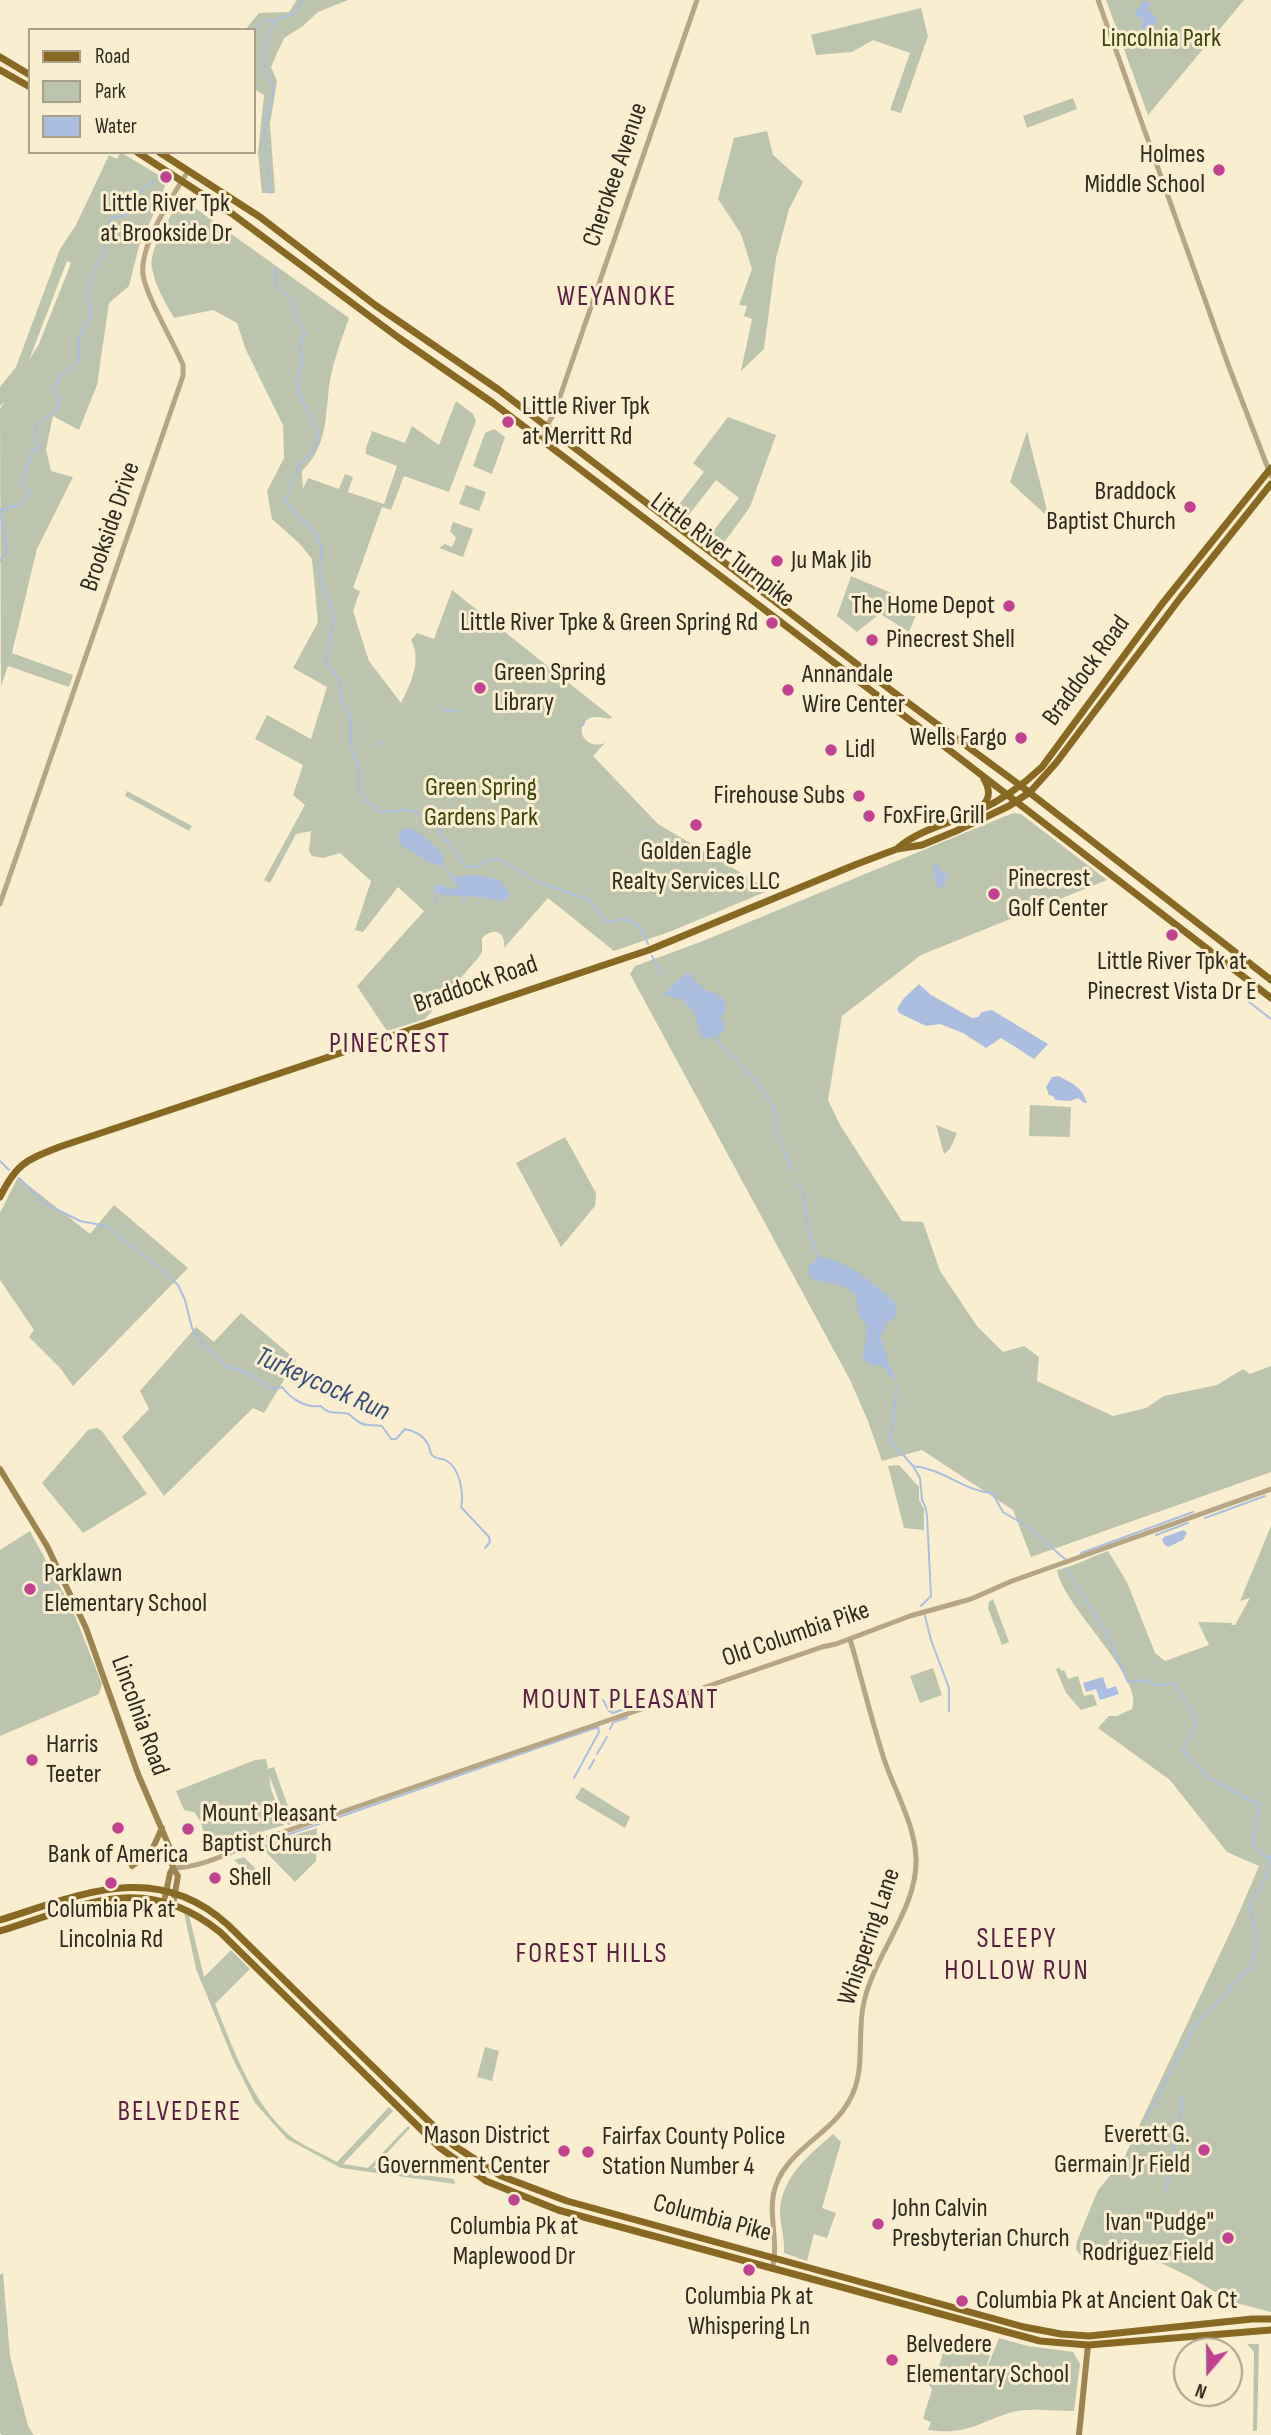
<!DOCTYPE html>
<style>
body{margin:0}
#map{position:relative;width:1271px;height:2435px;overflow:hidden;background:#f9eed0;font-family:"Sofia Sans Condensed",sans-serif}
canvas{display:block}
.legend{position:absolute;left:28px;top:28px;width:228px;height:126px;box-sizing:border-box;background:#f9eed0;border:2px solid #a8a089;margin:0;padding:9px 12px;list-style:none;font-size:21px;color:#2f2a1f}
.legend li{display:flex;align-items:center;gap:14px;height:35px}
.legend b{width:35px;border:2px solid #a8a089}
.north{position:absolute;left:1173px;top:2337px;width:70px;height:70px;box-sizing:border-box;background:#f9eed0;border:2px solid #a8a089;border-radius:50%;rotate:200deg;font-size:19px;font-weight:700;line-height:28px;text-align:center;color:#2f2a1f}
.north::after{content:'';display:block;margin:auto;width:24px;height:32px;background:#c04290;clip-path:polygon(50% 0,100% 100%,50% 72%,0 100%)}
</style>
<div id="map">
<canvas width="1271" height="2435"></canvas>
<ul class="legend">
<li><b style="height:9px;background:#886924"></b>Road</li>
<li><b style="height:19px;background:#bdc4ad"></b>Park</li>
<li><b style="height:19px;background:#acbedf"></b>Water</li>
</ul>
<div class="north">N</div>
</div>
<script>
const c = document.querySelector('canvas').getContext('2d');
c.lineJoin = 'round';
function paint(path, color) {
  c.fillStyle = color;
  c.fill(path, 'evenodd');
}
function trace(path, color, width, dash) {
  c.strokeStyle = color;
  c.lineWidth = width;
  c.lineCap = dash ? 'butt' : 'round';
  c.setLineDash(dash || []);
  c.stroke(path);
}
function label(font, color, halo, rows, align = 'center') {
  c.font = font + ' "Sofia Sans Condensed",sans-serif';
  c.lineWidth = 6;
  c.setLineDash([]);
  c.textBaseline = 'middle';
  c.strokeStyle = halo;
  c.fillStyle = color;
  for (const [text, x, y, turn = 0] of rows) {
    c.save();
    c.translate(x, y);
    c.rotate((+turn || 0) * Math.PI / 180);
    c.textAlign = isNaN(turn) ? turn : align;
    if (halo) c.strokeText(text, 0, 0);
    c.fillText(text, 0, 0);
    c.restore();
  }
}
const green = new Path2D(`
 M 297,0 L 348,0 L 318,12 L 303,26 L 284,38 L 271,67 L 277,81 L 270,124 L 275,193 L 262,193 L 258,153 L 264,95 L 254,89 L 254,30 L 245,30 L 259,13 L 289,12 Z
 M 1106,0 L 1244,0 L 1148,115 Z
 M 921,8 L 928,36 L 901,113 L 890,110 L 910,53 L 873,40 L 852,52 L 816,55 L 811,35 Z
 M 1073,98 L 1077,109 L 1027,128 L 1023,116 Z
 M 767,131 L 773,155 L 803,182 L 789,209 L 776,258 L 764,349 L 741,371 L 752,319 L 744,316 L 747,306 L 739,305 L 752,269 L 741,234 L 718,199 L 734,138 Z
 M 120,152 L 167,180 L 158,205 L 139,246 L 129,286 L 109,303 L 97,385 L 79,430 L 53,416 L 46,449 L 51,471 L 73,477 L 37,549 L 12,653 L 73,675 L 69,687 L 8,666 L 1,686 L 0,409 L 5,401 L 0,406 L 0,387 L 16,367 L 60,249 L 76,225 L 109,155 L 117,159 ZM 67,261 L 71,263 L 39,344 L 29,360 Z
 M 181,198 L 349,318 C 342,338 334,359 330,380 C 325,413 329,445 302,471 L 303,489 L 308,478 L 339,489 L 345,474 L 353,477 L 348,492 L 384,504 L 397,466 L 366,454 L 366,448 L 372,431 L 405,443 L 412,426 L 439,445 L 456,401 L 473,414 L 476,421 L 449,492 L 404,476 L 391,510 L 382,507 L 353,588 L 360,591 L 353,611 L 369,661 L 401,703 C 411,684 422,659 411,640 L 417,633 L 434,639 L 452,590 L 613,718 C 605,720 598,715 590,718 C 573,726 584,751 605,743 L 593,756 L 658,824 L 770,890 L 669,932 L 614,951 L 548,898 L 504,948 C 506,931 493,927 482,938 L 482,952 L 478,958 L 425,1019 L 387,1031 L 357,986 L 424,911 L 398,887 L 363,932 L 355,930 L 371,881 L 340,853 L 323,858 L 312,856 L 309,851 L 311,831 L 296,834 L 270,883 L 264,880 L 305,805 L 293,795 L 303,765 L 255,739 L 267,715 L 311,739 L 327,687 L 293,668 L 318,622 L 312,559 L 299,543 L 272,519 L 267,491 L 284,458 L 283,425 L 246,350 L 237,323 L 213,310 L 174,318 C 165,302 155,286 152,268 C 148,249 172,215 181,198 Z
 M 728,417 L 776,435 L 750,507 L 723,544 L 714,545 L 707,539 L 739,498 L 716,480 L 684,521 L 673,512 L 704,472 L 693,463 Z
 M 494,429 L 505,437 L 492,474 L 473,466 L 485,433 Z
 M 1027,431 L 1049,518 L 1010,482 Z
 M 466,485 L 486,492 L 479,511 L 459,504 Z
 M 453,522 L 473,529 L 463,557 L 439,548 L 445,544 L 452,547 L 456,538 L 450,531 Z
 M 851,576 L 920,605 L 909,632 L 855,598 L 877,616 L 857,632 L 837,616 Z
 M 127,791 L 192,826 L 189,831 L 125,796 Z
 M 1013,813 L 1021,814 L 1107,880 L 921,955 L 842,1016 L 828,1100 L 840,1125 L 902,1221 L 923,1222 L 940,1271 L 977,1326 L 1003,1352 L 1024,1346 L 1039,1357 L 1037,1381 L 1113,1416 L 1146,1408 L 1164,1396 L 1217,1385 L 1243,1369 L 1250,1374 L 1271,1366 L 1271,1472 L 1031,1557 L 1013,1510 L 922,1450 L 882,1461 L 868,1421 L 850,1380 L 630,974 L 635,966 L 703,941 Z
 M 1030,1105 L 1071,1107 L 1070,1137 L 1029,1136 Z
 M 936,1125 L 957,1133 L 950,1149 L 944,1154 Z
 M 565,1137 L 596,1193 L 595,1206 L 561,1247 L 516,1163 Z
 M 18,1177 L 90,1234 L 114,1205 L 188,1268 L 73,1386 L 61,1369 L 29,1337 L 34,1330 L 0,1280 L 0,1213 Z
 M 241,1313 L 296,1360 L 264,1413 L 253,1408 L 164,1496 L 122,1437 L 149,1409 L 140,1391 L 196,1327 L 214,1342 Z
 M 97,1428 L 102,1431 L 147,1494 L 83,1533 L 42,1483 L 88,1430 Z
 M 899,1465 L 919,1487 L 919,1500 L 924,1509 L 924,1530 L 904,1528 L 888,1466 Z
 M 1271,1526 L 1271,2312 L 1232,2302 L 1188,2276 L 1122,2244 C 1105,2244 1097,2256 1081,2256 L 1076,2249 L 1077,2241 L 1098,2190 L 1123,2160 L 1235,1922 L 1259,1866 L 1227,1852 L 1170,1780 L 1098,1728 L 1109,1716 L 1117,1716 L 1132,1709 C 1145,1677 1064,1609 1057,1570 C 1070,1568 1093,1556 1108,1551 L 1127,1582 L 1155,1653 L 1165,1661 L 1209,1645 L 1198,1622 L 1232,1623 L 1231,1625 L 1235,1625 L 1250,1598 L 1240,1601 Z
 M 30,1531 L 73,1611 L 102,1684 L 99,1694 L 0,1736 L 0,1550 Z
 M 993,1599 L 1009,1642 L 1002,1645 L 988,1608 L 989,1602 Z
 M 933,1668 L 942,1695 L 920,1703 L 910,1676 Z
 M 1060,1668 L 1061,1671 L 1064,1670 L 1068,1679 L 1078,1676 L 1084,1696 L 1093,1694 L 1097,1705 L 1081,1710 L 1066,1693 L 1056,1669 Z
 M 266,1759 L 268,1769 L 274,1767 L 294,1823 L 288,1825 L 269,1775 L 271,1789 L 284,1825 L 207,1849 L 201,1822 L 194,1812 L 184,1810 L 176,1791 L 255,1760 Z
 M 582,1787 L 630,1817 L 625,1828 L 575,1798 Z
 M 317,1828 L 316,1861 L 295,1882 L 263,1849 L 266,1844 Z
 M 244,1857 L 257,1870 L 252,1876 L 234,1860 Z
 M 184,1913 L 189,1915 L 204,1977 L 231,1950 L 250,1969 L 215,2004 C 234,2050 251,2101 289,2135 C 302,2146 322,2153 337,2162 L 389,2107 L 393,2111 L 343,2164 L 368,2168 L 408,2126 L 410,2128 L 373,2168 L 454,2179 L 455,2184 L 341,2168 L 287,2139 L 255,2103 L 233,2059 L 196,1969 Z
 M 485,2047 L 499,2051 L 492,2081 L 477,2077 Z
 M 833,2134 L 841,2142 L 822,2208 L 836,2213 L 827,2238 L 814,2234 L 807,2261 L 784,2253 C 785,2240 781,2227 780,2214 C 780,2178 808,2156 833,2134 Z
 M 3,2273 L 10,2356 L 28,2426 L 34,2435 L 2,2435 L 0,2433 L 0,2275 Z
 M 999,2338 L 1028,2346 L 1073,2352 L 1080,2364 L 1074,2411 C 1056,2411 1026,2407 1009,2413 C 975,2424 968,2435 928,2430 L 931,2422 L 923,2419 L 932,2389 L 927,2383 L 931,2376 L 936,2377 L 944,2349 L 956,2343 L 990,2355 L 983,2378 Z
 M 1247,2344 L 1259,2344 L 1257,2431 L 1253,2431 L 1254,2352 Z`);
const water = new Path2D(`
 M 1144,0 L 1150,4 L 1147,10 L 1158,19 L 1147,33 L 1140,27 L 1144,22 L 1134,14 Z
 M 407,827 C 423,834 434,843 444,858 L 441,865 L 432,864 L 399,843 L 398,833 Z
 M 932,863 L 935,863 L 942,872 L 946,872 L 945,885 L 939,889 L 936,885 Z
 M 479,875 L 499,880 L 510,893 L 506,901 L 469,896 L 443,895 L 435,892 L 434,887 L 437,884 L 452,889 L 457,888 L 458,885 L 452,881 L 452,877 Z
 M 686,973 L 689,973 C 700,991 709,988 724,999 L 726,1005 L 721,1018 L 725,1026 C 721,1038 713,1039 701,1038 L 693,1011 L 682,1000 L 663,994 Z
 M 919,984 L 931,995 L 972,1018 L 978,1017 L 982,1012 L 992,1010 L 1048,1044 L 1034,1059 L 1001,1038 L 986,1048 L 963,1033 L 940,1024 L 926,1026 L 899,1013 L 897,1009 L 904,998 Z
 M 1059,1076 C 1072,1084 1082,1086 1087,1103 L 1084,1103 L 1078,1098 L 1070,1101 L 1055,1100 L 1053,1096 L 1049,1095 L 1046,1087 L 1052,1077 Z
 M 818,1257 C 846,1258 876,1286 895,1302 L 897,1315 L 885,1325 L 880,1337 L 887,1355 L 888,1366 L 895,1382 L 881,1365 L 872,1365 L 862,1359 L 866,1339 L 866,1326 L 858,1314 L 856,1296 L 846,1287 L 812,1279 L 808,1274 L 808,1267 Z
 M 1184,1530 L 1187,1533 L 1183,1540 L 1168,1547 L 1164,1544 L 1162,1540 L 1164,1537 Z
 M 1103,1677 L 1107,1689 L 1116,1686 L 1119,1694 L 1100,1700 L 1096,1689 L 1086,1692 L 1083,1683 Z`);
const stream = new Path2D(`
 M 252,30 L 267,20 L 275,22
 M 270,193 L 264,129 L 274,90 L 264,64 L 264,48 L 273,24 L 278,19 L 295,13 L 302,0
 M 277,268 L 275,277 L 277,289 L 291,297 L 298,320 L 305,334 L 300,343 L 302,366 L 298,374 L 297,388 L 319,435 L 313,453 L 300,462 L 286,500 C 293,516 310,523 318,538 C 325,551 319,562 320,576 C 322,589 329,600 333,612 C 335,618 328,654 326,660 L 328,666 L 339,678 L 342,701 L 351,720 L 351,747 L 359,768 L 359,790 L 366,800 L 380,812 L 407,810 L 431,817 L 443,837 L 452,846 L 462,862 L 466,866 L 477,867 L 489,860 L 499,859 L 536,881 L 589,900 L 604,919 L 609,922 L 621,919 L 631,921 L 642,930 L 648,944
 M 0,561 L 7,551 L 0,510 C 13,508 24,504 30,492 L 21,484 L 33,451 L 40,448 L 35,441 L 36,424 L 57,411 L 60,399 L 53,391 L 61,376 L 79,361 L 79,337 L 91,316 L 87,292 L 96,266 L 105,254 L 106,226 L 112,218 L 126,215 L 131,200 L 154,180
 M 441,707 L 445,711 L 460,710
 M 583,725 L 584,723
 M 377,745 L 383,741
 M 651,832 L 652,830
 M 442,863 L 452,877
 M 704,900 L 704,901
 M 731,902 L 732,902
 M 436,903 L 436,893
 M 463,905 L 465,896
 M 652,956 L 662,974
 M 1234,989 L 1240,996
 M 1249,1002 L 1271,1019
 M 715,1036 L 721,1046 L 738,1060 L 743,1069 L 751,1076 L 771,1102 L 776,1115 L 776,1130 L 792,1170
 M 0,1161 L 9,1170
 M 19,1178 L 44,1203 L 80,1221 L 106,1226 L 162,1269 L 178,1285 L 185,1300 L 192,1328 L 201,1343 L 226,1366 L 249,1373 L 272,1389 L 282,1387 C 291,1399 305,1408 321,1406 C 329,1416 338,1411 349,1414 C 364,1428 364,1424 382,1426 L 391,1439 L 396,1439 L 405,1429 C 415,1431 423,1435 428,1444 C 430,1448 429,1451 432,1455 C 436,1460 441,1457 447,1461 C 460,1469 464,1493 461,1507 L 489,1537 L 490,1542 L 485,1548
 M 798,1183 L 803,1191 L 808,1229 L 819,1259
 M 887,1364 L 894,1378
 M 896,1383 L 897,1386 C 894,1404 895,1422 890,1440 L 913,1466 L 920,1478 L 922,1500 L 925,1506 L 927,1515 L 931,1596 L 921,1606
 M 913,1466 C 944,1469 964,1491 992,1493 L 1003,1512 L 1028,1527 L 1065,1559
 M 1205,1518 L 1265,1496
 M 1156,1535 L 1188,1523
 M 1081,1553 L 1193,1512
 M 1066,1568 L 1105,1631 L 1128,1682 L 1145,1680 L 1156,1686 L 1174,1683 L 1192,1710 L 1196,1727 L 1183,1750 L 1207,1777 L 1259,1805 L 1253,1844 L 1265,1856 L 1271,1859
 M 925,1616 L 931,1640 L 949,1688 L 949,1711
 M 654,1698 L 669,1694
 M 603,1700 L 609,1711 L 613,1713 L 646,1701
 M 614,1722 L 627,1718
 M 610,1729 L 613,1723
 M 597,1754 L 607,1737
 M 589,1769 L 594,1760
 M 267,1842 L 598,1727 L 599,1732 L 574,1778
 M 1145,2120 L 1196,2024 L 1212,2009 L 1234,1983 L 1251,1967 L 1257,1946 L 1250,1905 L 1263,1883 L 1271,1856
 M 1166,2190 L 1184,2095`);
const tertiary = new Path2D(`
 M 1098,0 L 1229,367 L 1271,476
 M 540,439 L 555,411 L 697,0
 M 0,904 L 183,376 L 183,365 C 173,341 147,298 143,275 C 139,245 173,196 188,171
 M 173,1868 C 205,1868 237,1848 266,1838 L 822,1647 L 836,1644 L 910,1616 L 971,1599 L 1012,1581 L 1271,1489
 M 772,2269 C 780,2241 766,2212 776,2185 C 789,2149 831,2134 849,2101 C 867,2071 856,2035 864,2002 C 875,1953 918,1908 916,1858 C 915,1826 896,1793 885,1762 C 872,1722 862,1680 850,1639`);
const secondary = new Path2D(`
 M 0,1469 L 47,1546 L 86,1628 L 138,1774 L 169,1846 L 173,1868 L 178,1876 L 173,1904
 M 132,1866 L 151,1852 L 162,1828
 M 164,1902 L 170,1873 L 173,1868
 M 1079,2435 L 1088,2345`);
const primary = new Path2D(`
 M 0,57 L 30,75
 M 0,70 L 30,87
 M 137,152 L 231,213 L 399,338 L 493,403 L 953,753 L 1271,998
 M 159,152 L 260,217 L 375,305 L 499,390 L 892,691 L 1021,786 L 1271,980
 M 980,808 C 990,800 991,791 984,779
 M 898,848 C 920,829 951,823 978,811 C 1002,800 1023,785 1042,767 L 1162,604 L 1271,468
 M 0,1197 C 17,1162 27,1160 62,1146 L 649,950 L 857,864 L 897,849 L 922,845 L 956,831 L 1009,806 L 1030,792 L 1056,763 L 1181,597 L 1271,484
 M 0,1920 C 80,1895 156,1859 228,1925 L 453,2145 L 501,2176 L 567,2201 L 1024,2327 L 1061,2334 L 1089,2336 L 1252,2319 L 1271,2319
 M 0,1931 C 82,1906 144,1870 220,1932 L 440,2148 L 486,2181 L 558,2210 L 1040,2341 L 1088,2345 L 1271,2330`);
const markers = [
 [1219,170,7,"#c04290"],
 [166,177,7,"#c04290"],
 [508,422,7,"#c04290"],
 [1190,507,7,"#c04290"],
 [777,561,7,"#c04290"],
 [1009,606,7,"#c04290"],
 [772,623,7,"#c04290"],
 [872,640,7,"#c04290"],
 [480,688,7,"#c04290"],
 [788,690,7,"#c04290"],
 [1021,738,7,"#c04290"],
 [831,750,7,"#c04290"],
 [859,796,7,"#c04290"],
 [869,816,7,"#c04290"],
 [696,825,7,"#c04290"],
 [994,894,7,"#c04290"],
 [1172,935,7,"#c04290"],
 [30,1589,7,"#c04290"],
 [32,1760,7,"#c04290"],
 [118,1828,7,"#c04290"],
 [188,1829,7,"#c04290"],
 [215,1878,7,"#c04290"],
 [111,1883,7,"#c04290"],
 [1204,2150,7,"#c04290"],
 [564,2151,7,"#c04290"],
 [588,2152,7,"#c04290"],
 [514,2200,7,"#c04290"],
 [878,2224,7,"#c04290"],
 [1228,2238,7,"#c04290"],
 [749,2270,7,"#c04290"],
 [962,2301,7,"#c04290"],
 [892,2360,7,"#c04290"]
];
const parkNames = [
 ["Lincolnia Park",1161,39],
 ["Green Spring",481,788],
 ["Gardens Park",481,818]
];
const poiNames = [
 ["Holmes",1205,155,"right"],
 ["Middle School",1205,185,"right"],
 ["Little River Tpk",166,204,"center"],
 ["at Brookside Dr",166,234,"center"],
 ["Little River Tpk",522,407],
 ["at Merritt Rd",522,437],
 ["Braddock",1176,492,"right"],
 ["Baptist Church",1176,522,"right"],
 ["Ju Mak Jib",791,561],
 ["The Home Depot",995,606,"right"],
 ["Little River Tpke & Green Spring Rd",758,623,"right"],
 ["Pinecrest Shell",886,640],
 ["Green Spring",494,673],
 ["Library",494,703],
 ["Annandale",802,675],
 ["Wire Center",802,705],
 ["Wells Fargo",1007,738,"right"],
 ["Lidl",845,750],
 ["Firehouse Subs",845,796,"right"],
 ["FoxFire Grill",883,816],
 ["Golden Eagle",696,852,"center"],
 ["Realty Services LLC",696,882,"center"],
 ["Pinecrest",1008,879],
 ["Golf Center",1008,909],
 ["Little River Tpk at",1172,962,"center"],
 ["Pinecrest Vista Dr E",1172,992,"center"],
 ["Parklawn",44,1574],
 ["Elementary School",44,1604],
 ["Harris",46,1745],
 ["Teeter",46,1775],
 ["Mount Pleasant",202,1814],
 ["Baptist Church",202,1844],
 ["Bank of America",118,1855,"center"],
 ["Shell",229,1878],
 ["Columbia Pk at",111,1910,"center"],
 ["Lincolnia Rd",111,1940,"center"],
 ["Everett G.",1190,2135,"right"],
 ["Germain Jr Field",1190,2165,"right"],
 ["Mason District",550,2136,"right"],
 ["Government Center",550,2166,"right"],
 ["Fairfax County Police",602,2137],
 ["Station Number 4",602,2167],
 ["John Calvin",892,2209],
 ["Presbyterian Church",892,2239],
 ["Ivan \"Pudge\"",1214,2223,"right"],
 ["Rodriguez Field",1214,2253,"right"],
 ["Columbia Pk at",514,2227,"center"],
 ["Maplewood Dr",514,2257,"center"],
 ["Columbia Pk at",749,2297,"center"],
 ["Whispering Ln",749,2327,"center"],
 ["Columbia Pk at Ancient Oak Ct",976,2301],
 ["Belvedere",906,2345],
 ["Elementary School",906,2375]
];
const streetNames = [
 ["Cherokee Avenue",616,175,-71],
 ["Brookside Drive",111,527,-71],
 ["Little River Turnpike",722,551,37],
 ["Braddock Road",1087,671,-54],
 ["Braddock Road",476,985,-19],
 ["Old Columbia Pike",796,1635,-19],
 ["Lincolnia Road",139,1716,70],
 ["Whispering Lane",870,1937,-71],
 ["Columbia Pike",712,2219,15]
];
const neighbourhoodNames = [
 ["WEYANOKE",617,298],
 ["PINECREST",390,1045],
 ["MOUNT PLEASANT",621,1701],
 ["SLEEPY",1017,1940],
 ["HOLLOW RUN",1017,1972],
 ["FOREST HILLS",592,1955],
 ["BELVEDERE",180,2113]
];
const waterNames = [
 ["Turkeycock Run",322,1385,24]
];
paint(green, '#bdc4ad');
paint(water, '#acbedf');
trace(stream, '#acbedf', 2);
trace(tertiary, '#b7a685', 5);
trace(secondary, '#9c8350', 6);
trace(primary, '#886924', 7);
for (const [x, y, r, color] of markers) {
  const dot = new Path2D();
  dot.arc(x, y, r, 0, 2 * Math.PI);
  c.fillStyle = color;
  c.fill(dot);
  trace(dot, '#f9eed0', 2.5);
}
label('26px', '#39450a', '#f9eed0', parkNames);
label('26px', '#2f2a1f', '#f9eed0', poiNames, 'left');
label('26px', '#2f2a1f', '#f9eed0', streetNames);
c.letterSpacing = '2px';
label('28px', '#591d42', '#f9eed0', neighbourhoodNames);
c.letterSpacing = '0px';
label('italic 28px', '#374e7b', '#f9eed0', waterNames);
</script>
